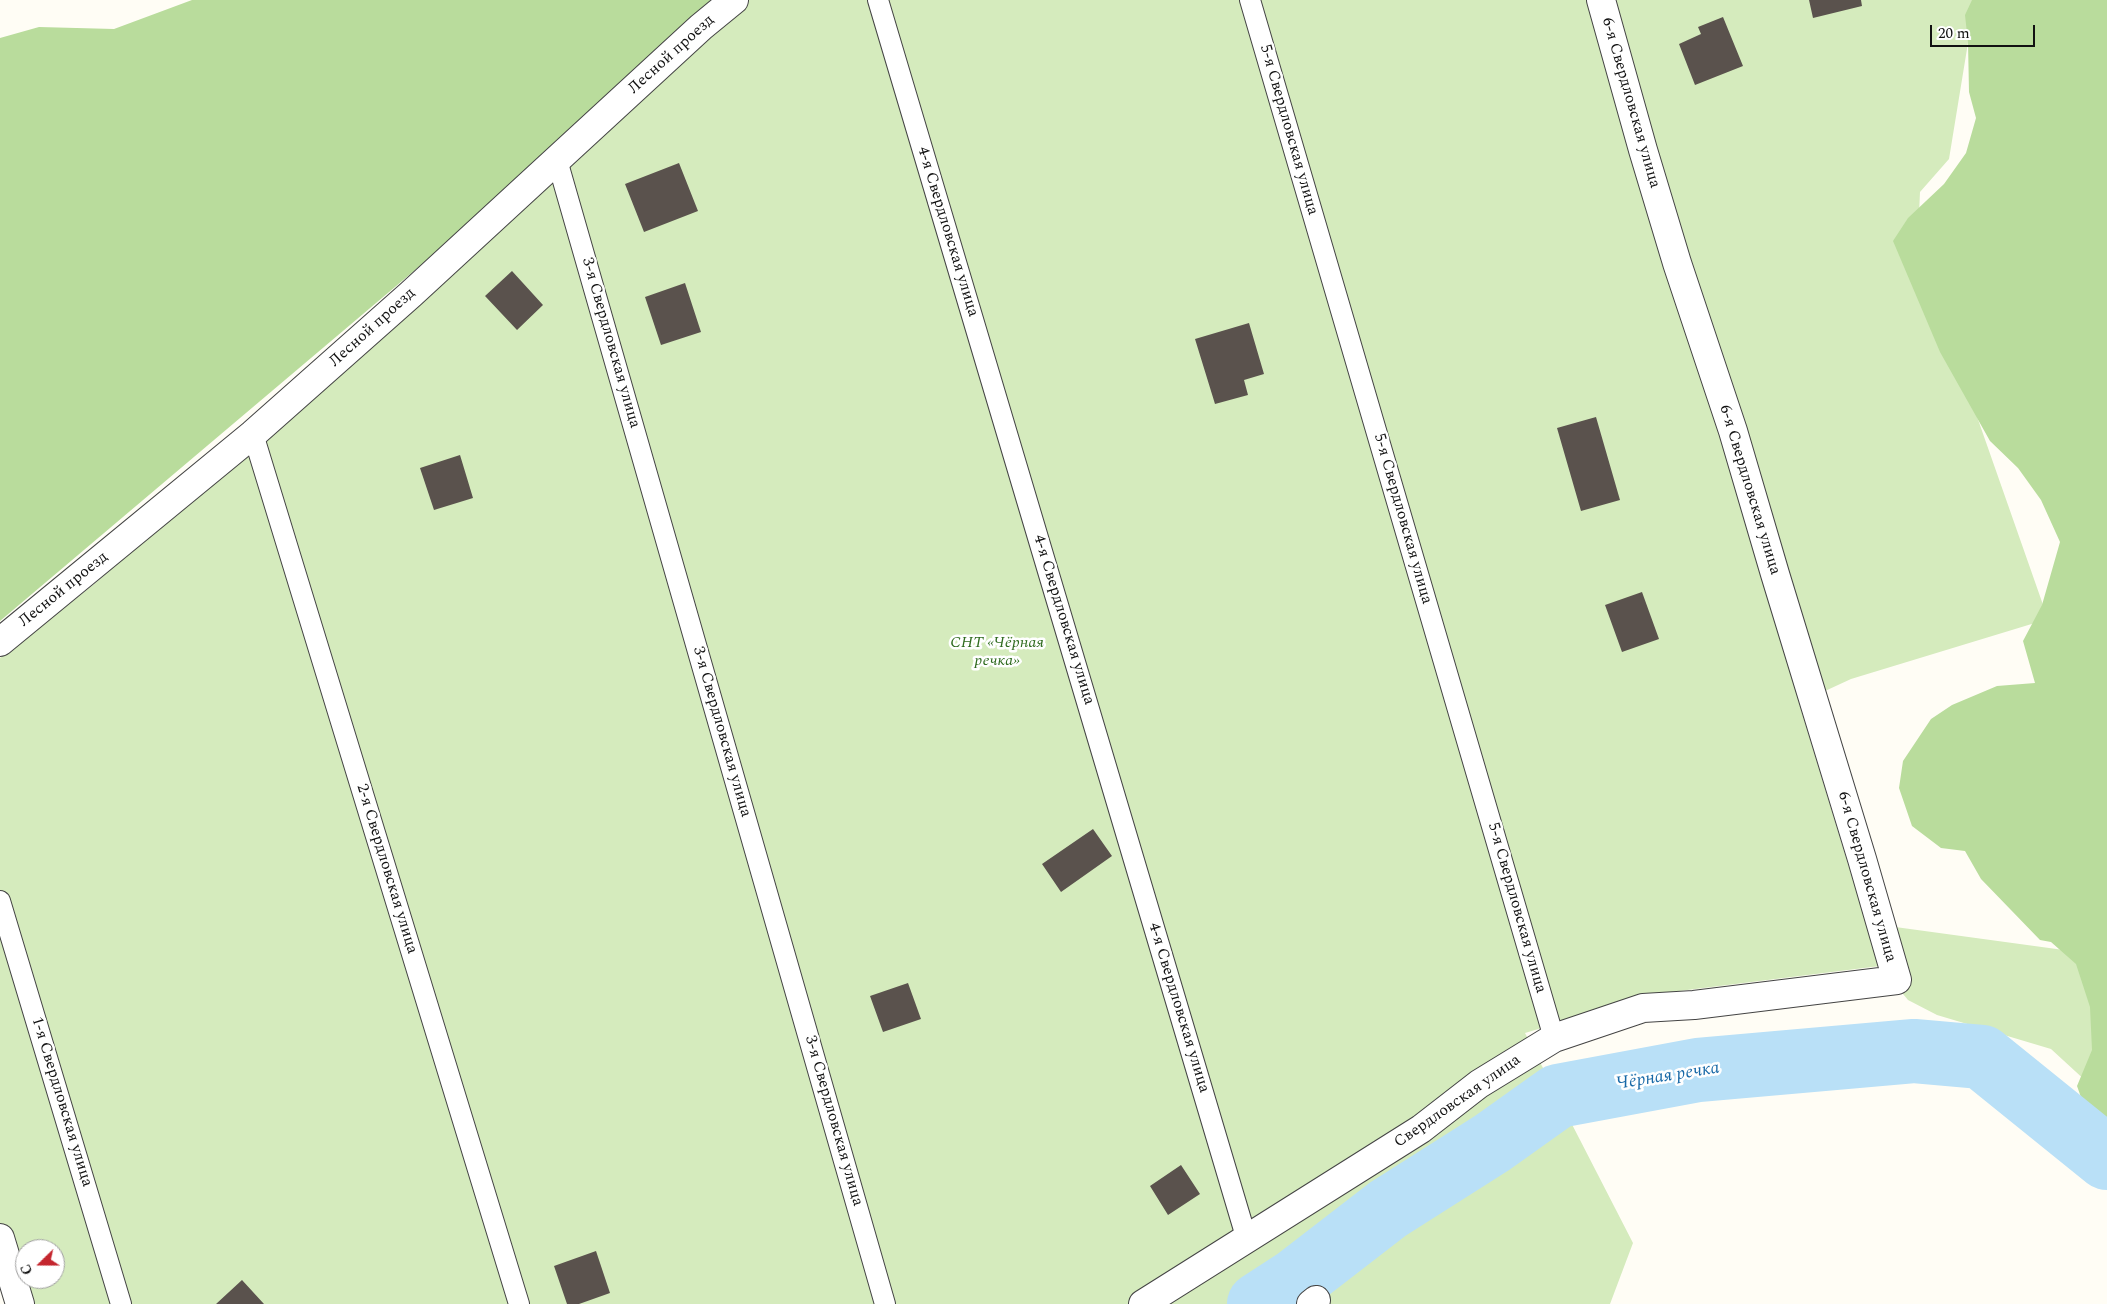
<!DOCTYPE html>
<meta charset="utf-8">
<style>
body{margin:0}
#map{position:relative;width:2107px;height:1304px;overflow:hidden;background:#fffdf5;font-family:Spectral,serif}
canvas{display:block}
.north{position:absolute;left:15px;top:1239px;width:50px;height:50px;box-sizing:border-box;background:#fff;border:1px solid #a0a0a0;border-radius:50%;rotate:248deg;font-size:14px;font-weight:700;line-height:20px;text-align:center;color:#111}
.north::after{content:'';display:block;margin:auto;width:18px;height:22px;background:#c4262e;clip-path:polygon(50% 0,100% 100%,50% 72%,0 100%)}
.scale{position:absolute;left:1930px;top:25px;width:105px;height:22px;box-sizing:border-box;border:2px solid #111;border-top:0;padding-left:6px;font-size:15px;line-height:18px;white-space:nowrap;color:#111;-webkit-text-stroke:4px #fff;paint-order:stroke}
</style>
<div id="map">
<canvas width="2107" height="1304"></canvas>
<div class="north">С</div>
<div class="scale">20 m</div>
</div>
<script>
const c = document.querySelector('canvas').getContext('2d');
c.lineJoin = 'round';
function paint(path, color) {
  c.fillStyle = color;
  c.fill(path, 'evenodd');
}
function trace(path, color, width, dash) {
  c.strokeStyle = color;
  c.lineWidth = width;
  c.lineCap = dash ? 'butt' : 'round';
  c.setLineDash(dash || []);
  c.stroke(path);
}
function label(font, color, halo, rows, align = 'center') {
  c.font = font + ' Spectral,serif';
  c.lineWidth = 5;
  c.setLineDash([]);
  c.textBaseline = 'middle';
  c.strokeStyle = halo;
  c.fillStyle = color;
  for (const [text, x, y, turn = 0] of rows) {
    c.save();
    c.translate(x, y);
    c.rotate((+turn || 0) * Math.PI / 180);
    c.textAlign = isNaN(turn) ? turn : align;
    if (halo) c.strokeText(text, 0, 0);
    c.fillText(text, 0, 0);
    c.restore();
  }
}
const green = new Path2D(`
 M 741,0 L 1975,0 L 1949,159 L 1920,192 L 1918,237 L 1941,314 L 2048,619 L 1851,679 L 1799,703 L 1866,923 L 2093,954 L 2100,1094 L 2051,1049 L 1937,1015 L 1908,1000 L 1880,966 L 1655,994 L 1525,1033 L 1633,1243 L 1610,1304 L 22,1304 L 0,1233 L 0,658 L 93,585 L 230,464 ZM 25,1249 L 55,1249 L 55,1279 L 25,1279 Z`);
const forest = new Path2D(`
 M 192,0 L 714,0 L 486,210 L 0,621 L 0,38 L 39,27 L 114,29 Z
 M 1972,0 L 2107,0 L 2107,1138 L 2094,1134 L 2077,1086 L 2092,1050 L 2090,1007 L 2076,964 L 2051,942 L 2040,940 L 1981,879 L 1965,851 L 1941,848 L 1912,826 L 1899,788 L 1903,761 L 1931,719 L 1952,705 L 1997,686 L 2035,683 L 2023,641 L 2042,605 L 2060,542 L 2041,500 L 2018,468 L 1990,441 L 1940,352 L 1893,241 L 1908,218 L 1944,184 L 1966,153 L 1976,118 L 1969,92 L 1968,42 L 1965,15 Z`);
const river = new Path2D(`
 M 1259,1304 L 1296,1280 L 1388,1209 L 1492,1143 L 1558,1096 L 1698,1070 L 1914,1051 L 1982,1057 L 2107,1158`);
const building = new Path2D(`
 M 1809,0 L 1861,0 L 1862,6 L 1813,18 Z
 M 1723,17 L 1743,66 L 1695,85 L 1679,44 L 1701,34 L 1698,27 Z
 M 679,163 L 698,211 L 644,232 L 625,184 Z
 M 512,271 L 543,305 L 517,330 L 485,296 Z
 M 685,283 L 701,332 L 661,345 L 645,297 Z
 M 1249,323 L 1264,374 L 1244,380 L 1248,395 L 1215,404 L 1195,339 Z
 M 1596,417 L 1620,500 L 1581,511 L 1557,428 Z
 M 460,455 L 473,498 L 434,510 L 420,468 Z
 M 1642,592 L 1659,639 L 1622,652 L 1605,605 Z
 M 1093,829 L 1112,856 L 1061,892 L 1042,864 Z
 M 908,983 L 921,1019 L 883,1032 L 870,996 Z
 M 1181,1165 L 1200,1194 L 1168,1215 L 1150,1186 Z
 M 596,1251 L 610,1293 L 579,1304 L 567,1304 L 554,1266 Z
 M 242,1280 L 264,1304 L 216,1304 Z`);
const service = new Path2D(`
 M 878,0 L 1247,1240
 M 1250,0 L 1554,1038
 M 557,160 L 885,1304
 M 253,434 L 519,1304
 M 0,901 L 121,1304`);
const minor = new Path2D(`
 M 0,642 L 253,434 L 411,294 L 701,27 L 734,0
 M 1143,1304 L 1421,1129 L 1479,1084 L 1554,1038 L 1643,1008 L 1694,1005 L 1897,980 L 1862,859 L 1775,574 L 1733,431 L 1677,263 L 1643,150 L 1601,0
 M 1311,1304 L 1316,1300`);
const tertiary = new Path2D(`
 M 0,1238 L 20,1304`);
const streetNames = [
 ["Лесной проезд",672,55,-42],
 ["6-я Свердловская улица",1630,103,74],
 ["5-я Свердловская улица",1288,130,74],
 ["4-я Свердловская улица",947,232,73],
 ["Лесной проезд",373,328,-42],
 ["3-я Свердловская улица",610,343,74],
 ["6-я Свердловская улица",1749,490,73],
 ["5-я Свердловская улица",1402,519,74],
 ["Лесной проезд",64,590,-39],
 ["4-я Свердловская улица",1063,620,73],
 ["3-я Свердловская улица",721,732,74],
 ["2-я Свердловская улица",386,869,73],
 ["6-я Свердловская улица",1866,877,74],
 ["5-я Свердловская улица",1516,908,74],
 ["4-я Свердловская улица",1178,1008,73],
 ["1-я Свердловская улица",61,1102,73],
 ["Свердловская улица",1458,1102,-35],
 ["3-я Свердловская улица",833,1121,74]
];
const parkNames = [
 ["СНТ «Чёрная",997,644],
 ["речка»",997,662]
];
const waterNames = [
 ["Чёрная речка",1668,1077,-9]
];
paint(green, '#d5ebbd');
paint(forest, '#b9dc9c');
trace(river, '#b9e0f7', 64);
paint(building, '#5a524d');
trace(service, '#444', 22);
trace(minor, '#444', 30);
trace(tertiary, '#444', 30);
trace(service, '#fff', 20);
trace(minor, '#fff', 28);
trace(tertiary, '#fff', 28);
label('16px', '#111', '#fff', streetNames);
label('italic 16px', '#2f6b1f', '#fff', parkNames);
label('italic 18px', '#1768a6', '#fff', waterNames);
</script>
